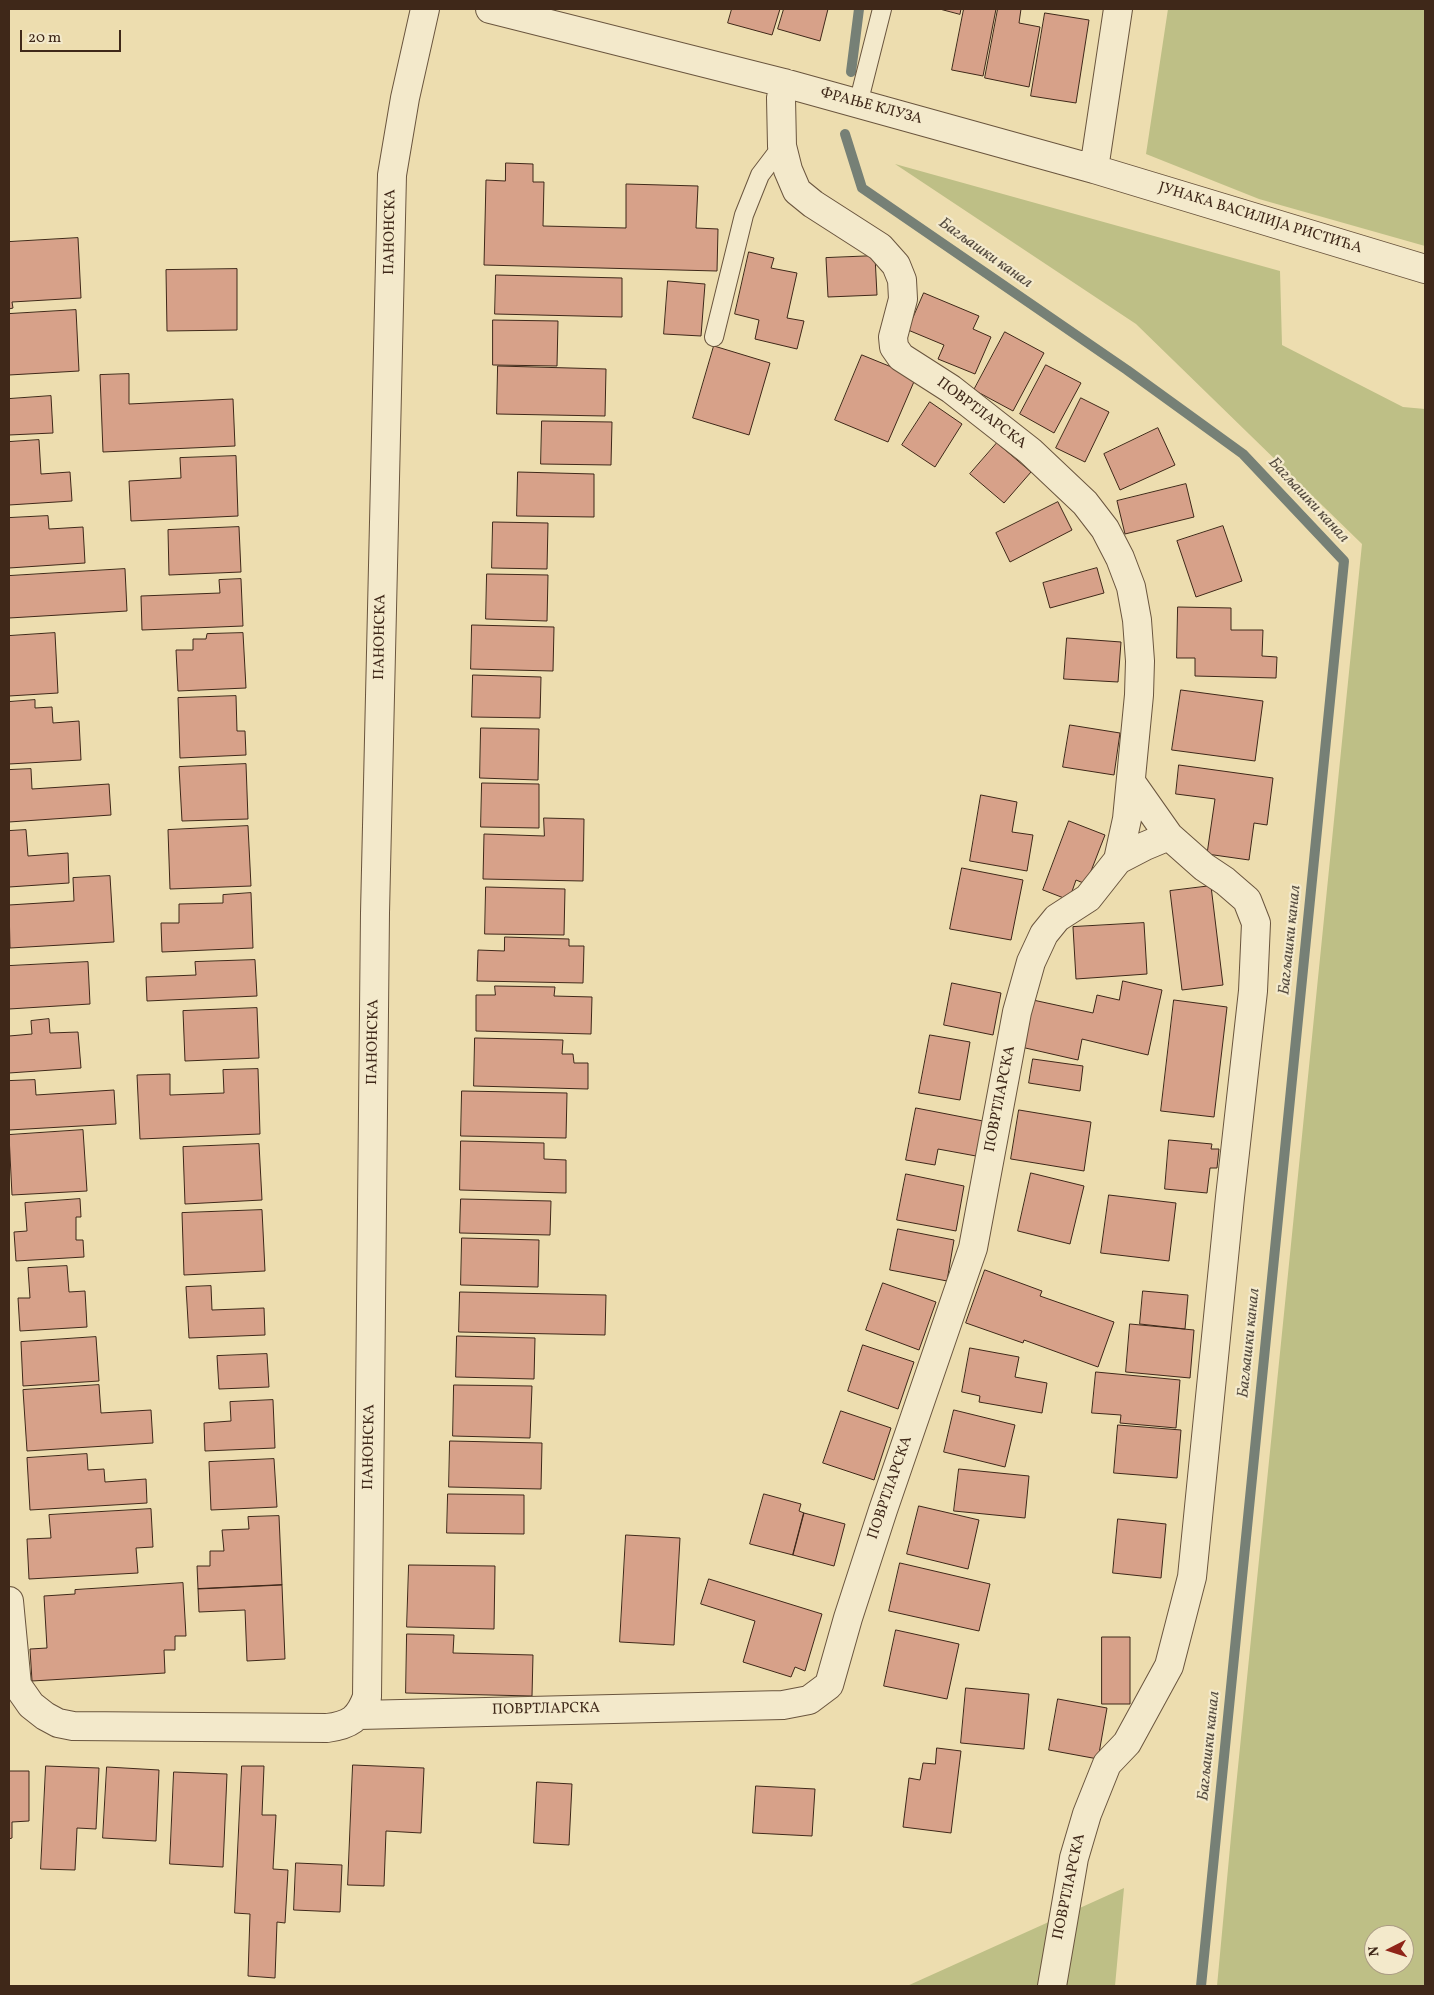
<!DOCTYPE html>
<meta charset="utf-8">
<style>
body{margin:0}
#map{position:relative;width:1434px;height:1995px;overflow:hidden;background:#edddaf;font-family:Vollkorn,serif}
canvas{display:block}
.frame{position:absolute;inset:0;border:10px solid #3f2819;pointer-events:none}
.north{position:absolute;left:1364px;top:1925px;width:50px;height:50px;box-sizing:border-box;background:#f3e9cb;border:1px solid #ab9c84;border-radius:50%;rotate:265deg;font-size:14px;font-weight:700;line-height:20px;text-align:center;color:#3f2819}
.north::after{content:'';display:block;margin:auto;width:18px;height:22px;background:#8f2418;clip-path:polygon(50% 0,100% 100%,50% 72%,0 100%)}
.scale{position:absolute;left:20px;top:30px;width:101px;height:22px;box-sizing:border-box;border:2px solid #3f2819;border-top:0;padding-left:6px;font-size:15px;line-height:18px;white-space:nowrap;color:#3f2819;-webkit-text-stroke:4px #f3e9cb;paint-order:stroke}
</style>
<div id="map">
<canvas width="1434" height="1995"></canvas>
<div class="frame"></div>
<div class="north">N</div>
<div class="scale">20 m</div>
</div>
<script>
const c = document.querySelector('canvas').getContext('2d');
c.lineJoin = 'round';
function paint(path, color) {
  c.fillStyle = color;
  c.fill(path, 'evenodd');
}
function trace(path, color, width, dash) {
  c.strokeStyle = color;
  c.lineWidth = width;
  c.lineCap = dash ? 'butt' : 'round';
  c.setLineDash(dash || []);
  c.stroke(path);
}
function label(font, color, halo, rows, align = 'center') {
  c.font = font + ' Vollkorn,serif';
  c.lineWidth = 4.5;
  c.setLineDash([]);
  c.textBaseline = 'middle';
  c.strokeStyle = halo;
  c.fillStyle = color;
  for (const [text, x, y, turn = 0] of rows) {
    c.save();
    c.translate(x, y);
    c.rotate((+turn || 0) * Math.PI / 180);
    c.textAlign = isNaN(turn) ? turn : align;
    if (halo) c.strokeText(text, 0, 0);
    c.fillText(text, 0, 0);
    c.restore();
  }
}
const green = new Path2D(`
 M 1168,9 L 1425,9 L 1425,246 L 1259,199 L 1146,154 Z
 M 895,164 L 1280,271 L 1282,345 L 1403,407 L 1425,409 L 1425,1986 L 1217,1986 L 1232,1826 L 1362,544 L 1136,324 ZM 1374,1935 L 1404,1935 L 1404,1965 L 1374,1965 Z
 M 1124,1888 L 1115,1986 L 907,1986 Z`);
const stream = new Path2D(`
 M 851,72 L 859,9
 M 845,134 L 862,188 L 1127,370 L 1243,454 L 1344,561 L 1201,1986`);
const building = new Path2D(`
 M 732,9 L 780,9 L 772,35 L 728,23 Z
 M 784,9 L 828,9 L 820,41 L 778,29 Z
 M 940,9 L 961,9 L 960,14 Z
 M 964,9 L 996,9 L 983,76 L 952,70 Z
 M 998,9 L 1021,9 L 1019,23 L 1040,27 L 1029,87 L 985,78 Z
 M 1045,13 L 1089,20 L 1076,103 L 1031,96 Z
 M 506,163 L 533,164 L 533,182 L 544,182 L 543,226 L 626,228 L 626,184 L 698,186 L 696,228 L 718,229 L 717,271 L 484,265 L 486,180 L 505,181 Z
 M 78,238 L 81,298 L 12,302 L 13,308 L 9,309 L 9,242 Z
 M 749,252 L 774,258 L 771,268 L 797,273 L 787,318 L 804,321 L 797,349 L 755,339 L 759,320 L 735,314 Z
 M 875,256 L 877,295 L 828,297 L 826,258 Z
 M 237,269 L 237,330 L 167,331 L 166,270 Z
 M 496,275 L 622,278 L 622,317 L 495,314 Z
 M 668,281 L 705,284 L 701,336 L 664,334 Z
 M 924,293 L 979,316 L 973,329 L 991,337 L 975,374 L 938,359 L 944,345 L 908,330 Z
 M 76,310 L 79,371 L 9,375 L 9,314 Z
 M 493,320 L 558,321 L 557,366 L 493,365 Z
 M 1005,332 L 1044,353 L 1013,411 L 974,390 Z
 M 714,346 L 770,363 L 749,435 L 693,418 Z
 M 862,355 L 916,377 L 888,442 L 835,420 Z
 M 1046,365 L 1081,383 L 1054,433 L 1020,414 Z
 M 498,366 L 606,369 L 605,416 L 497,414 Z
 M 129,374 L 129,404 L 233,399 L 235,446 L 103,452 L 100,375 Z
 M 51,396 L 53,433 L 9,435 L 9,399 Z
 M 1081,398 L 1109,412 L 1085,462 L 1056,448 Z
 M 930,402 L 962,424 L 935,467 L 902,445 Z
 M 542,421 L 612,422 L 611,465 L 541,464 Z
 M 1158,428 L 1175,465 L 1120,490 L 1104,454 Z
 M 39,440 L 41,474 L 70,472 L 72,501 L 9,505 L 9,442 Z
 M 997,443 L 1031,472 L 1004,503 L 970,474 Z
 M 236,456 L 238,516 L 131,521 L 129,481 L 181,478 L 180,458 Z
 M 518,472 L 594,474 L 594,517 L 517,516 Z
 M 1186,484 L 1194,517 L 1125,534 L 1117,501 Z
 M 1058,502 L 1072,530 L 1010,562 L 996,533 Z
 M 48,516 L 49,529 L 83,527 L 85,563 L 9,568 L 9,518 Z
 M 493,522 L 548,523 L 547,569 L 492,568 Z
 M 1223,526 L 1242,581 L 1196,597 L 1177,541 Z
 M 239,527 L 241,572 L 169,575 L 168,530 Z
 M 1097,568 L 1104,593 L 1050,608 L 1043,583 Z
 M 125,569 L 127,611 L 9,618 L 9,576 Z
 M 487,574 L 548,575 L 547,621 L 486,619 Z
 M 241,579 L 243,626 L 142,630 L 141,596 L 220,593 L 219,580 Z
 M 1178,607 L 1231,608 L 1231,630 L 1263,630 L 1262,656 L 1277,657 L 1276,678 L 1195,676 L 1195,658 L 1177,658 Z
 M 472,625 L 554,627 L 553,671 L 471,669 Z
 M 55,633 L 58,693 L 9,696 L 9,636 Z
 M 243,633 L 246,688 L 178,691 L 176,650 L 193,650 L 193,639 L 206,639 L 207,634 Z
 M 1067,638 L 1121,642 L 1118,682 L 1064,679 Z
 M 473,675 L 541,677 L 540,718 L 472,717 Z
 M 1181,690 L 1263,701 L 1255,761 L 1172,750 Z
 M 236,696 L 237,731 L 245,731 L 246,755 L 180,758 L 178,698 Z
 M 35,700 L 35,708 L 52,707 L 53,723 L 79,721 L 81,760 L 9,764 L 9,702 Z
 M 1070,725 L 1120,733 L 1114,775 L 1063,767 Z
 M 481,728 L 539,729 L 538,780 L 480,778 Z
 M 246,764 L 248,819 L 182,821 L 179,767 Z
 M 1179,765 L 1273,778 L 1267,825 L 1254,823 L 1249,860 L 1207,854 L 1215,799 L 1176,794 Z
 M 31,769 L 32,789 L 109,784 L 111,815 L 9,822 L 9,770 Z
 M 482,783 L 539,784 L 539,828 L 481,827 Z
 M 981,795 L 1017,802 L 1012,832 L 1033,835 L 1027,871 L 970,861 Z
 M 544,818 L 584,819 L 583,881 L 483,879 L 484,834 L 544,836 Z
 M 1069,821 L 1105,835 L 1086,884 L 1076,880 L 1069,900 L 1043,890 Z
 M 248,826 L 251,886 L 170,889 L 168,830 Z
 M 26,830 L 28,856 L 68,853 L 69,883 L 9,887 L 9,831 Z
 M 962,868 L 1023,880 L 1011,940 L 950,929 Z
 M 110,876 L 114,942 L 10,948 L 9,905 L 74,901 L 73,878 Z
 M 1211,886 L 1223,985 L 1182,990 L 1170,891 Z
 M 486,887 L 565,889 L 564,935 L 485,934 Z
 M 251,893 L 253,948 L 162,952 L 161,923 L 179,923 L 179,904 L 223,903 L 223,895 Z
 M 1144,923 L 1147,974 L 1076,979 L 1073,927 Z
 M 505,937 L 569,939 L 569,946 L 584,946 L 583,983 L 477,981 L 478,950 L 504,951 Z
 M 255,960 L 257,996 L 147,1001 L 146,977 L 196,975 L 195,962 Z
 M 88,962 L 90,1004 L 9,1009 L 9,966 Z
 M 1123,981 L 1162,990 L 1148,1055 L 1082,1039 L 1078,1060 L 1021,1047 L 1033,1000 L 1093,1013 L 1097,995 L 1119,1000 Z
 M 952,983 L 1001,993 L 993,1035 L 944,1025 Z
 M 495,986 L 555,987 L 554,996 L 592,997 L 591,1034 L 476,1031 L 476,995 L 495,995 Z
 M 1174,1000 L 1227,1007 L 1214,1117 L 1161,1111 Z
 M 257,1008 L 259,1058 L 185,1061 L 183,1011 Z
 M 49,1019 L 50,1033 L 78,1032 L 81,1068 L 9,1073 L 9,1036 L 32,1034 L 31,1021 Z
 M 930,1035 L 970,1042 L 960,1100 L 919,1093 Z
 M 475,1038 L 563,1040 L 562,1054 L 573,1054 L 574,1063 L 588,1063 L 588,1089 L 474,1086 Z
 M 1033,1059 L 1083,1066 L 1080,1091 L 1029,1083 Z
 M 258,1069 L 260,1134 L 140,1139 L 137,1075 L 170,1074 L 170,1095 L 224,1093 L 223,1070 Z
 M 35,1080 L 36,1095 L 114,1090 L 116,1124 L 9,1130 L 9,1081 Z
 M 462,1091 L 567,1093 L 566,1138 L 461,1136 Z
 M 916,1108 L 983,1121 L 976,1156 L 938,1149 L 935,1165 L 906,1160 Z
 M 1019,1110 L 1091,1122 L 1084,1171 L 1011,1159 Z
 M 83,1130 L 87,1191 L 12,1195 L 9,1135 Z
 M 1169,1140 L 1212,1144 L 1211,1149 L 1219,1149 L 1217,1168 L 1210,1168 L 1207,1193 L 1165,1189 Z
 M 461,1141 L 544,1143 L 544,1159 L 566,1160 L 566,1193 L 460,1190 Z
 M 259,1144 L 262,1200 L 185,1204 L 183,1147 Z
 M 1031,1173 L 1084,1186 L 1070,1244 L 1018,1231 Z
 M 906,1174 L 964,1186 L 956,1231 L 897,1220 Z
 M 1109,1195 L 1176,1203 L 1169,1261 L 1101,1253 Z
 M 80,1199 L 81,1217 L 76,1217 L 76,1240 L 83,1240 L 84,1257 L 16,1261 L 14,1232 L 27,1231 L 25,1203 Z
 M 461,1199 L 551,1201 L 550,1235 L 460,1233 Z
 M 262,1210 L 265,1271 L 184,1275 L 182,1213 Z
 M 898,1229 L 954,1240 L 947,1281 L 890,1270 Z
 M 462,1238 L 539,1240 L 538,1287 L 461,1285 Z
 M 67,1266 L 69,1292 L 85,1291 L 87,1327 L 20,1331 L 18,1298 L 30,1298 L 28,1268 Z
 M 985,1270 L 1042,1291 L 1040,1296 L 1114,1322 L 1098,1367 L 1024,1340 L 1023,1343 L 966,1323 Z
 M 883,1283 L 936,1302 L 919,1350 L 866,1330 Z
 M 211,1286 L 212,1310 L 264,1308 L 265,1335 L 189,1338 L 186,1287 Z
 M 1143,1291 L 1188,1295 L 1185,1329 L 1140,1324 Z
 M 460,1292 L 606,1295 L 605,1335 L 459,1332 Z
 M 1130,1324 L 1194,1330 L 1190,1378 L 1126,1372 Z
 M 457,1336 L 535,1338 L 534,1379 L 456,1377 Z
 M 96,1337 L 99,1381 L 23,1386 L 21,1342 Z
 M 863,1345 L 914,1362 L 898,1409 L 848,1391 Z
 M 970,1348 L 1019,1357 L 1015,1377 L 1047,1383 L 1042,1413 L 979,1402 L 980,1396 L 962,1392 Z
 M 267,1354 L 269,1387 L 219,1389 L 217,1356 Z
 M 1096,1372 L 1180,1380 L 1176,1428 L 1120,1423 L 1121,1415 L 1092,1413 Z
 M 99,1385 L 101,1413 L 151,1410 L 153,1443 L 27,1451 L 23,1390 Z
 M 454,1385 L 532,1386 L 530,1438 L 453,1436 Z
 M 273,1400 L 275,1448 L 205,1451 L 204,1423 L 231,1421 L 230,1402 Z
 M 954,1410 L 1015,1425 L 1005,1467 L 944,1452 Z
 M 841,1411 L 891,1428 L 874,1480 L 823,1463 Z
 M 1118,1425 L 1181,1430 L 1177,1478 L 1114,1473 Z
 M 450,1441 L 542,1443 L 541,1489 L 449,1487 Z
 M 87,1454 L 88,1470 L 104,1469 L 105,1482 L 146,1479 L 147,1503 L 30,1510 L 27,1458 Z
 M 274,1459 L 277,1507 L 211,1510 L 209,1462 Z
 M 959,1469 L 1029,1476 L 1025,1518 L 954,1511 Z
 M 448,1494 L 524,1495 L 524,1534 L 447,1533 Z
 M 764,1494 L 801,1504 L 799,1511 L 804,1513 L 793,1555 L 750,1544 Z
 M 919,1506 L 979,1520 L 968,1569 L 907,1554 Z
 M 151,1509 L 153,1547 L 136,1548 L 138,1573 L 29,1579 L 27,1539 L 51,1538 L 49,1515 Z
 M 804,1513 L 845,1524 L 834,1566 L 793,1555 Z
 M 279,1516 L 282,1585 L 198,1589 L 197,1566 L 210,1566 L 210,1551 L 224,1551 L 222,1530 L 249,1529 L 248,1517 Z
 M 1118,1519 L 1166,1524 L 1161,1578 L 1113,1573 Z
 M 626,1535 L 680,1538 L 674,1645 L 620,1642 Z
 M 900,1563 L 990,1584 L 979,1631 L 889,1611 Z
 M 409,1565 L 495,1566 L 494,1629 L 407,1627 Z
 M 709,1579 L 822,1614 L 805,1671 L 795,1667 L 791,1677 L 743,1662 L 755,1621 L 701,1604 Z
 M 183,1583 L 186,1636 L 175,1636 L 175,1650 L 164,1650 L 165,1673 L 32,1681 L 30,1649 L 47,1648 L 44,1596 L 75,1594 L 75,1590 Z
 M 282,1585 L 285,1659 L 247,1661 L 245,1610 L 199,1612 L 198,1589 Z
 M 896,1630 L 959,1644 L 947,1699 L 884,1686 Z
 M 407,1634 L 454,1635 L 453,1653 L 533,1655 L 532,1696 L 406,1693 Z
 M 1102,1637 L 1130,1637 L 1130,1704 L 1102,1704 Z
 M 966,1688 L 1029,1694 L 1024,1749 L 961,1743 Z
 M 1058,1699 L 1107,1708 L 1098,1759 L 1049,1750 Z
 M 937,1748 L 961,1751 L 951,1833 L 903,1827 L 909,1778 L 920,1780 L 923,1763 L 935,1764 Z
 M 353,1765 L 424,1768 L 421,1833 L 386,1831 L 384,1886 L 348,1885 Z
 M 46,1766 L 99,1768 L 96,1829 L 77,1828 L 75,1870 L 41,1869 Z
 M 242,1766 L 264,1766 L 262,1815 L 276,1815 L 273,1869 L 288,1870 L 285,1923 L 277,1922 L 275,1978 L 248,1976 L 250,1914 L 235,1913 Z
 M 107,1767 L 159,1770 L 156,1841 L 103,1838 Z
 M 9,1771 L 29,1771 L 29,1821 L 12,1822 L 12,1838 L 9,1839 Z
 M 174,1772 L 227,1774 L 223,1867 L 170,1864 Z
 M 537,1782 L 572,1784 L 569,1845 L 534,1843 Z
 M 756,1786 L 815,1789 L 812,1836 L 753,1833 Z
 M 296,1863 L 342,1865 L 340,1912 L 294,1910 Z`);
const service = new Path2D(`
 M 858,104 L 882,9
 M 714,337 L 744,215 L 760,175 L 782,146`);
const minor = new Path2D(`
 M 490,9 L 784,83 L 1094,169 L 1118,9
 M 1094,169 L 1425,269
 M 1118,860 L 1145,846 L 1169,836
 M 9,1601 L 17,1685 L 31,1705 L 45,1716 L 58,1723 L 73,1726 L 327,1728 C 350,1725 359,1719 367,1697 L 375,913 L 392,175 L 405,98 L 425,9
 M 359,1715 L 783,1705 L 809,1700 L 829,1685 L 848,1618 L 883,1510 L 973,1248 L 1017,1012 L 1031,962 L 1044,934 L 1057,918 L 1088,898 L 1118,860 L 1127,819 L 1139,695 L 1140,661 L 1137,620 L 1131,587 L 1120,558 L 1105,529 L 1085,503 L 1030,451 L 951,389 L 901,357 L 894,347 L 893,337 L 903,299 L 902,280 L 896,265 L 880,247 L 813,204 L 797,191 L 788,170 L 782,146 L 781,98 L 784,83
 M 1052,1986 L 1074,1858 L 1087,1814 L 1107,1764 L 1127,1743 L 1169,1666 L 1192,1577 L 1230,1197 L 1253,991 L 1256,923 L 1247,900 L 1225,881 L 1204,867 L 1169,836 L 1131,782`);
const streetNames = [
 ["ФРАЊЕ КЛУЗА",871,107,15],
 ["ЈУНАКА ВАСИЛИЈА РИСТИЋА",1260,219,17],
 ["ПАНОНСКА",391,232,-89],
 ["ПОВРТЛАРСКА",981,414,37],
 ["ПАНОНСКА",381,637,-89],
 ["ПАНОНСКА",374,1042,-89],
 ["ПОВРТЛАРСКА",1001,1099,-79],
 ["ПАНОНСКА",370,1447,-89],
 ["ПОВРТЛАРСКА",891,1488,-71],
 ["ПОВРТЛАРСКА",546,1710,-1],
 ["ПОВРТЛАРСКА",1070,1887,-78]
];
const waterNames = [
 ["Багљашки канал",985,254,35],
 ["Багљашки канал",1308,501,47],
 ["Багљашки канал",1291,940,-84],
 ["Багљашки канал",1250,1343,-84],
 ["Багљашки канал",1210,1746,-84]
];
paint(green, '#bebf86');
trace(stream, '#768076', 10);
paint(building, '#d7a189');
trace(building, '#3f2819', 1);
trace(service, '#6a553e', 20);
trace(minor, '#6a553e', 30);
trace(service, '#f3e9cb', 18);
trace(minor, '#f3e9cb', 28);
label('15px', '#3f2819', '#f3e9cb', streetNames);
label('italic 16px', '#564c40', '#f3e9cb', waterNames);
</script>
